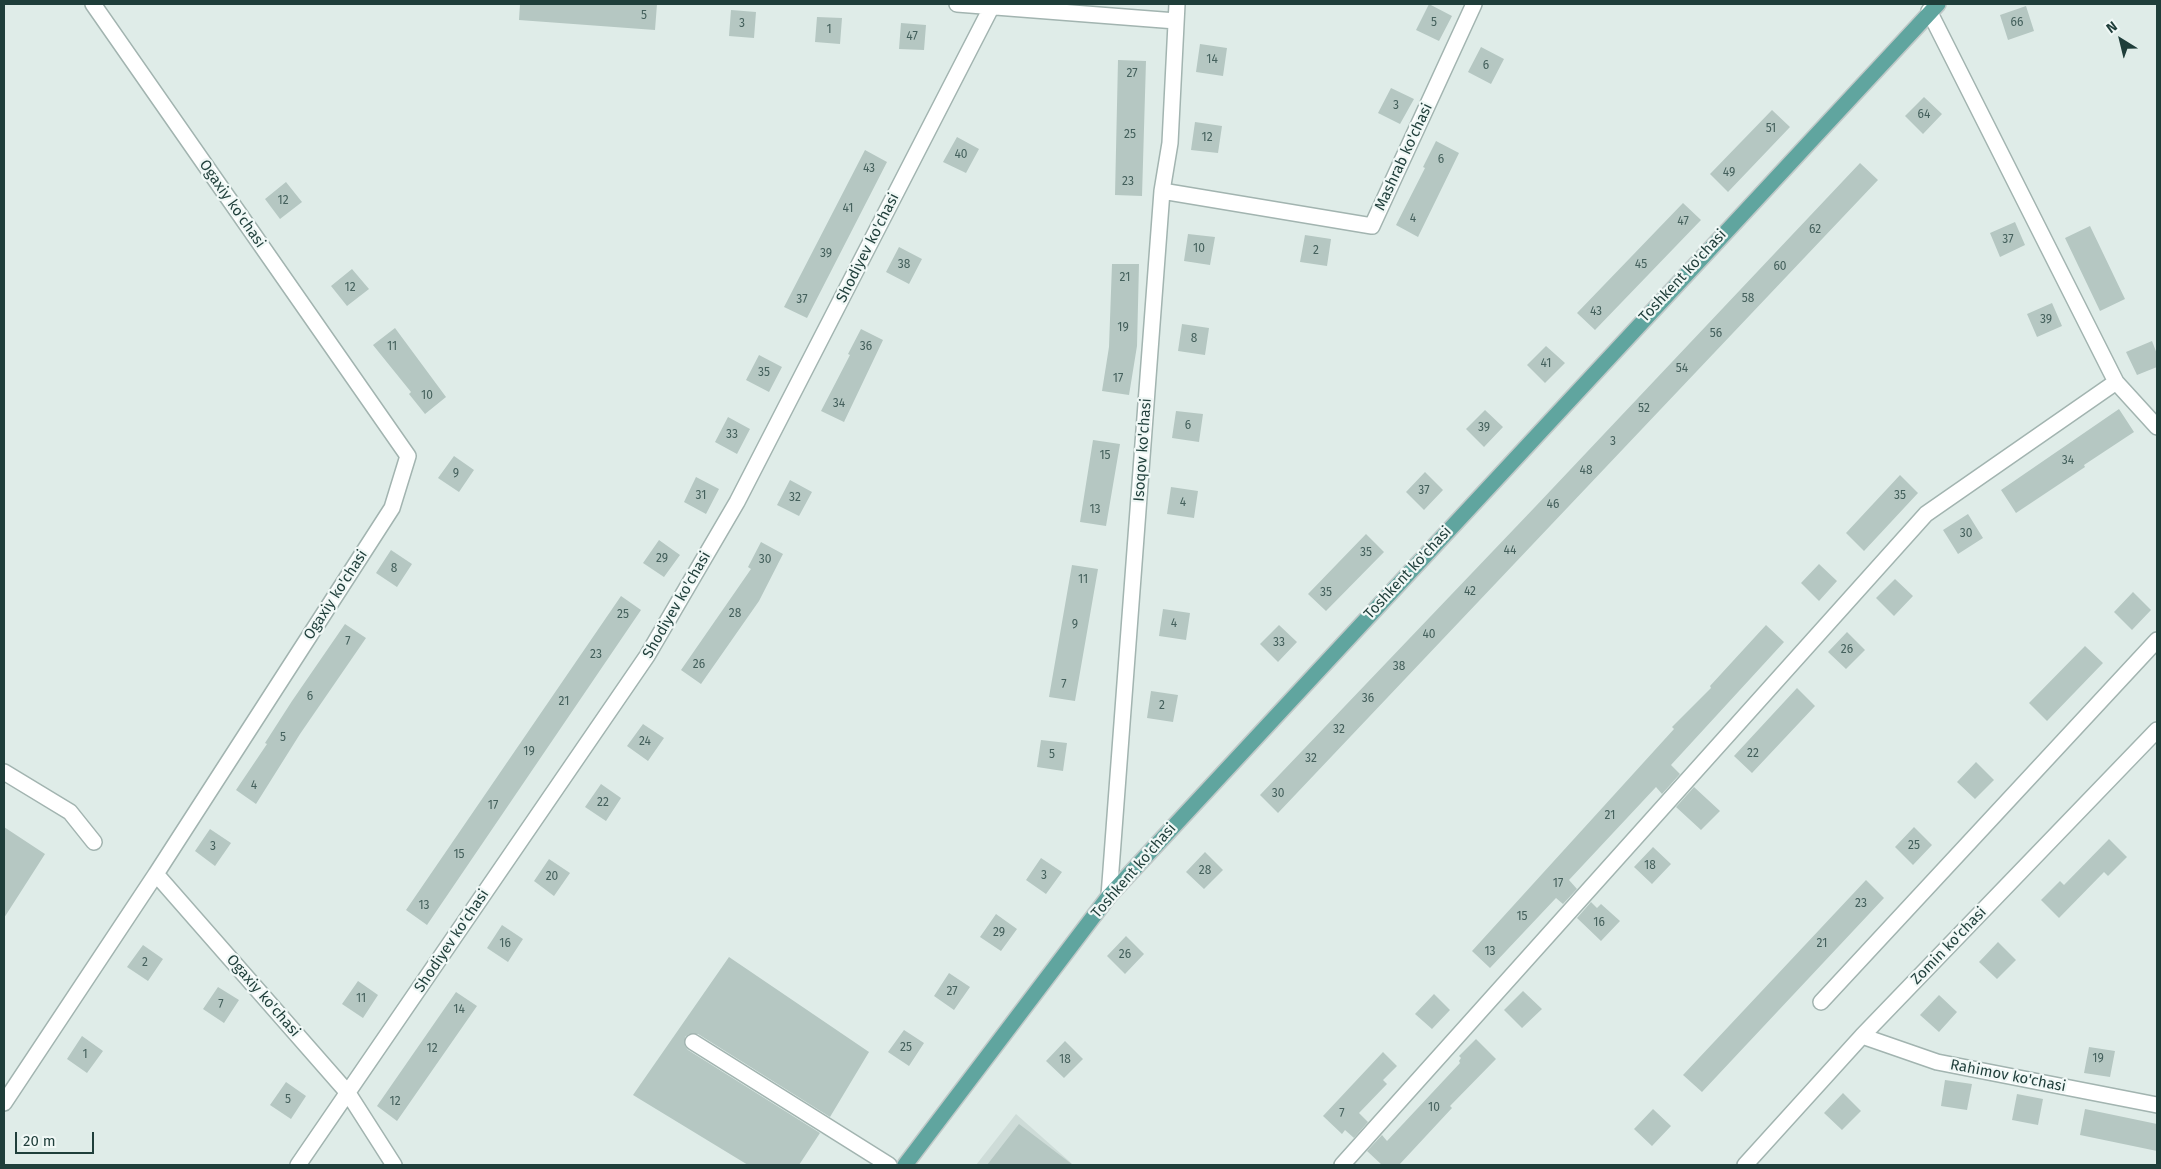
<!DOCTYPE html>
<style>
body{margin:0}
#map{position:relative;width:2161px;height:1169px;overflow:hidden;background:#dfece8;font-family:"Fira Sans",sans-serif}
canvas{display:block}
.frame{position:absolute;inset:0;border:5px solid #1f3e3a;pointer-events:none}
.north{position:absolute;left:2096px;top:15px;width:50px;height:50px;-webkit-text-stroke:4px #f0f8f6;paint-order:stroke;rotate:324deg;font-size:14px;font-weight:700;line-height:20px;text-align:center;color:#1f3e3a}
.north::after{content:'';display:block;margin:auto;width:18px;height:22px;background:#1f3e3a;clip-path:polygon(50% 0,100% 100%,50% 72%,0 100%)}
.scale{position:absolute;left:15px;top:1132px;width:79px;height:22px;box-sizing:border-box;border:2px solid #1f3e3a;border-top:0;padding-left:6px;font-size:15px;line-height:18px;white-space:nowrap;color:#1f3e3a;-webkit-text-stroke:4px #f0f8f6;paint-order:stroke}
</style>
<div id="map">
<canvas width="2161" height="1169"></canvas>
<div class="frame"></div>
<div class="north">N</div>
<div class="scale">20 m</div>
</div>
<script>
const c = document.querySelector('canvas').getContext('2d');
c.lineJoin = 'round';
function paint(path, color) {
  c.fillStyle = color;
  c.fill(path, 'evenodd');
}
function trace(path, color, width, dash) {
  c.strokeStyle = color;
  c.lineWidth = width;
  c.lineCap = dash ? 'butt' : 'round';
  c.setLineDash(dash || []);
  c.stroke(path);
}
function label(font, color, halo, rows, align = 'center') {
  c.font = font + ' "Fira Sans",sans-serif';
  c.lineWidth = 4.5;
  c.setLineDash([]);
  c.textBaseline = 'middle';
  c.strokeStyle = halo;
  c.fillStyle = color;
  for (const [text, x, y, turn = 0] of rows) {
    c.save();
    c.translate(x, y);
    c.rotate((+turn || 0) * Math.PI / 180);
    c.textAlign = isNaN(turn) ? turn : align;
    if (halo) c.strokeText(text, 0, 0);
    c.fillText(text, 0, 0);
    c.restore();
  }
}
const built = new Path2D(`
 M 1016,1114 L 1069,1161 L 1073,1165 L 976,1165 Z`);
const building = new Path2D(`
 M 520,4 L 657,4 L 655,30 L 519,20 Z
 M 1429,4 L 1452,16 L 1439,41 L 1416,30 Z
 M 2026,6 L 2034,31 L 2008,40 L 2000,15 Z
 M 731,10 L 756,12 L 754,38 L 729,36 Z
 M 817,17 L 842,18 L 840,44 L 815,42 Z
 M 901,23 L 926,25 L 924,50 L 899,49 Z
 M 1200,44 L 1227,48 L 1223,76 L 1196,72 Z
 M 1481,47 L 1504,59 L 1491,84 L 1468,72 Z
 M 1118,60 L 1146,61 L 1142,196 L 1115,195 Z
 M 1391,88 L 1414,99 L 1400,124 L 1378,113 Z
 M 1924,97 L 1942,114 L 1923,134 L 1905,116 Z
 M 1772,110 L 1790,127 L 1728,192 L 1710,174 Z
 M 1195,122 L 1222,126 L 1218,153 L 1191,150 Z
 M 957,137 L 979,149 L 966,173 L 943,162 Z
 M 1436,141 L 1459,153 L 1418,237 L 1396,225 L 1425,168 L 1423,167 Z
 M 865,150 L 887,162 L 807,318 L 784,307 Z
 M 1860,163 L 1878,180 L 1278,813 L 1260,795 L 1535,507 Z
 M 286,182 L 302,202 L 280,219 L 265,199 Z
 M 1683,203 L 1701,220 L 1595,330 L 1577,313 Z
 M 2015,222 L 2025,245 L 2000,257 L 1990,233 Z
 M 2090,226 L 2125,299 L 2100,311 L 2065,238 Z
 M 1188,234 L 1215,237 L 1210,265 L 1184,261 Z
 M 1305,235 L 1331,239 L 1327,266 L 1300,262 Z
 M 899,247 L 922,259 L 909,284 L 886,272 Z
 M 1112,264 L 1139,264 L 1137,346 L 1129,395 L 1102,391 L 1109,347 Z
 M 352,269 L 369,289 L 347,306 L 331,286 Z
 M 2052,303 L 2062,326 L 2037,337 L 2027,314 Z
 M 1182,324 L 1209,328 L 1205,355 L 1178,351 Z
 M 395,328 L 446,397 L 425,414 L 409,394 L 411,392 L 373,345 Z
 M 861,329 L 883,340 L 844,422 L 821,411 L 850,355 L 848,354 Z
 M 2152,341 L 2157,354 L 2157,367 L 2137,375 L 2126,352 Z
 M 1546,346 L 1565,363 L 1545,383 L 1527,365 Z
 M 759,355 L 782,367 L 769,392 L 746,380 Z
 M 2119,409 L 2134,432 L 2084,465 L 2085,467 L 2016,513 L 2001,490 Z
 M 1485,410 L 1503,427 L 1484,447 L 1466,429 Z
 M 1176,411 L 1203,414 L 1199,442 L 1172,438 Z
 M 728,417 L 750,429 L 737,454 L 715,442 Z
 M 1093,440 L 1120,444 L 1106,526 L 1080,522 Z
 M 454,456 L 474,470 L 459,492 L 438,478 Z
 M 1425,472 L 1443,490 L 1424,510 L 1406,492 Z
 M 1900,475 L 1918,493 L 1864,551 L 1846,533 Z
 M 696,477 L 719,489 L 706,514 L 684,502 Z
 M 790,480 L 812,492 L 799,516 L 777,505 Z
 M 1171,487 L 1198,491 L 1194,518 L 1167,514 Z
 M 1968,514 L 1983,538 L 1958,554 L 1943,530 Z
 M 1366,534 L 1384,552 L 1326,611 L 1308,594 Z
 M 659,540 L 680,555 L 664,577 L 643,563 Z
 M 761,542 L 783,554 L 759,601 L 701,684 L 681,670 L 751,569 L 748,567 Z
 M 391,550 L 412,564 L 397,587 L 376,573 Z
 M 1819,564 L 1837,581 L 1819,601 L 1801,583 Z
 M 1072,565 L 1098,569 L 1075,701 L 1049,697 Z
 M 1895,579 L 1913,596 L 1894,616 L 1876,598 Z
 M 2133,592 L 2151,610 L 2132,630 L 2114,612 Z
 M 621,596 L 641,610 L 427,925 L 406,910 Z
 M 1163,609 L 1190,613 L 1186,640 L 1159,636 Z
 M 345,624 L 366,638 L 300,734 L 256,804 L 236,790 L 267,744 L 265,743 L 292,701 Z
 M 1279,625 L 1297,642 L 1278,662 L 1260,644 Z
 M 1766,625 L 1784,642 L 1671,765 L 1680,774 L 1662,794 L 1656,787 L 1569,880 L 1577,889 L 1563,904 L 1556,898 L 1490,968 L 1472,951 L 1674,729 L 1672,727 L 1711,688 L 1710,686 Z
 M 1847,632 L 1865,650 L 1846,669 L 1828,652 Z
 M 2085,646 L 2103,663 L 2047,721 L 2029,703 Z
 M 1797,688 L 1815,706 L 1752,773 L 1734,756 Z
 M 1151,691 L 1178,695 L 1173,722 L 1147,718 Z
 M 643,724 L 664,738 L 648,761 L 627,746 Z
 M 1041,740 L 1067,743 L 1063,771 L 1037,767 Z
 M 1976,762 L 1994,780 L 1975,799 L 1957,782 Z
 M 601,784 L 621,798 L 606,821 L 585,807 Z
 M 1694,787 L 1720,811 L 1701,830 L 1676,807 Z
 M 4,827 L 45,854 L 4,918 Z
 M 1914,827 L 1932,845 L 1913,865 L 1895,847 Z
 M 210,829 L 231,843 L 215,866 L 195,851 Z
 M 2109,839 L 2127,857 L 2108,876 L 2104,872 L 2059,918 L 2041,900 L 2060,881 L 2064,885 Z
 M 1653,847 L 1671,864 L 1652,884 L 1634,867 Z
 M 1205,852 L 1223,870 L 1204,889 L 1186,872 Z
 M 1041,858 L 1062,872 L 1046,894 L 1026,880 Z
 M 549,859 L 570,873 L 554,896 L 534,881 Z
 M 1866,880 L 1884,898 L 1702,1092 L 1683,1075 Z
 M 1591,902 L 1597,908 L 1601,904 L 1620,921 L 1601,941 L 1577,918 Z
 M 996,914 L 1017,929 L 1001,951 L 980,937 Z
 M 502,925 L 523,939 L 508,962 L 487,948 Z
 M 1126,936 L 1144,954 L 1125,974 L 1107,956 Z
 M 1998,942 L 2016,960 L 1997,979 L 1979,962 Z
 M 143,945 L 163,959 L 148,981 L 127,967 Z
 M 729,957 L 869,1052 L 830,1117 L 698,1034 L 689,1034 L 685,1037 L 685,1046 L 688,1050 L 820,1133 L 799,1165 L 748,1165 L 633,1095 Z
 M 949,973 L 970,987 L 954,1010 L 934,996 Z
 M 358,981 L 378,995 L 363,1018 L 342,1004 Z
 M 218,987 L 239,1000 L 224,1023 L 203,1009 Z
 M 1523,991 L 1542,1009 L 1522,1028 L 1504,1010 Z
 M 456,992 L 477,1006 L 397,1121 L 377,1106 Z
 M 1434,994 L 1450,1010 L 1432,1029 L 1415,1014 Z
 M 1939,995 L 1957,1012 L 1939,1032 L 1920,1015 Z
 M 904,1030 L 924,1043 L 909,1066 L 888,1052 Z
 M 82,1036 L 103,1051 L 87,1073 L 67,1059 Z
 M 1476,1039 L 1496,1059 L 1450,1106 L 1452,1108 L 1399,1165 L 1382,1165 L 1367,1151 L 1382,1135 L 1387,1141 L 1460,1063 L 1459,1061 L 1461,1058 L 1459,1056 Z
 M 1065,1041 L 1083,1059 L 1064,1078 L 1046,1061 Z
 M 2089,1047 L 2115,1051 L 2110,1077 L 2084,1073 Z
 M 1383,1052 L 1397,1066 L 1383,1080 L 1387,1084 L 1359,1113 L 1368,1122 L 1354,1138 L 1345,1130 L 1342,1134 L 1323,1116 Z
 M 1945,1080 L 1972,1084 L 1967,1110 L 1941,1106 Z
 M 286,1082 L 306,1096 L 291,1119 L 270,1105 Z
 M 1843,1093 L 1861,1111 L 1842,1130 L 1824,1113 Z
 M 2017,1094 L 2043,1099 L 2038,1125 L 2012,1120 Z
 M 1653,1109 L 1671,1126 L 1652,1146 L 1634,1129 Z
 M 2085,1109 L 2157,1124 L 2157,1151 L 2080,1135 Z
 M 1019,1124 L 1073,1165 L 987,1165 Z`);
const service = new Path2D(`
 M 4,772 L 70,812 L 94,842
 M 693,1042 L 889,1165`);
const minor = new Path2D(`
 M 93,4 L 408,456 L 392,508 L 156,874 L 348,1093 L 394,1165
 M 957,4 L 1176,21
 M 1929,11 L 2116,382 L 2157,427
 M 1162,191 L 1372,226 L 1474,4
 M 1109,896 L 1162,191 L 1170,143 L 1177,4
 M 1821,1002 L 2157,640
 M 1862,1036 L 1937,1062 L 2157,1105
 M 4,1103 L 156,874
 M 298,1165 L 647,656 L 737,502 L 992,6
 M 1342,1165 L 1926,514 L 2116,382
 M 1745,1165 L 1862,1036 L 2157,730`);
const primary = new Path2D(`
 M 905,1165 L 1109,896 L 1938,4`);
const numberNames = [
 ["5",644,16],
 ["5",1434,23],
 ["66",2017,23],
 ["3",742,24],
 ["1",829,30],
 ["47",912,37],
 ["14",1212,60],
 ["6",1486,66],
 ["27",1132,74],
 ["3",1396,106],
 ["64",1924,115],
 ["51",1771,129],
 ["25",1130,135],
 ["12",1207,138],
 ["40",961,155],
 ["6",1441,160],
 ["43",869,169],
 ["49",1729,173],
 ["23",1128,182],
 ["12",283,201],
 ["41",848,209],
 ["4",1413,219],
 ["47",1683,222],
 ["62",1815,230],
 ["37",2008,240],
 ["10",1199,249],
 ["2",1316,251],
 ["39",826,254],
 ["38",904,265],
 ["45",1641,265],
 ["60",1780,267],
 ["21",1125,278],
 ["12",350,288],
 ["58",1748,299],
 ["37",802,300],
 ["43",1596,312],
 ["39",2046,320],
 ["19",1123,328],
 ["56",1716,334],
 ["8",1194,339],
 ["11",392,347],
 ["36",866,347],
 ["41",1546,364],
 ["54",1682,369],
 ["35",764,373],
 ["17",1118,379],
 ["10",427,396],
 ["34",839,404],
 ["52",1644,409],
 ["6",1188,426],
 ["39",1484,428],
 ["33",732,435],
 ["3",1613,442],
 ["15",1105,456],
 ["34",2068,461],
 ["48",1586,471],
 ["9",456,474],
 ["37",1424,491],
 ["31",701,496],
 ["35",1900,496],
 ["32",795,498],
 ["4",1183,503],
 ["46",1553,505],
 ["13",1095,510],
 ["30",1966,534],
 ["44",1510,551],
 ["35",1366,553],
 ["29",662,559],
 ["30",765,560],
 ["8",394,569],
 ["11",1083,580],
 ["42",1470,592],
 ["35",1326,593],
 ["28",735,614],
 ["25",623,615],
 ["4",1174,624],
 ["9",1075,625],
 ["40",1429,635],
 ["7",348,642],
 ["33",1279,643],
 ["26",1847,650],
 ["23",596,655],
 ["26",699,665],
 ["38",1399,667],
 ["7",1064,685],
 ["6",310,697],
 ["36",1368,699],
 ["21",564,702],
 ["2",1162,706],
 ["32",1339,730],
 ["5",283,738],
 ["24",645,742],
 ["19",529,752],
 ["22",1753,754],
 ["5",1052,755],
 ["32",1311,759],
 ["4",254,786],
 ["30",1278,794],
 ["22",603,803],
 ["17",493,806],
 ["21",1610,816],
 ["25",1914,846],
 ["3",213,847],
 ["15",459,855],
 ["18",1650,866],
 ["28",1205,871],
 ["3",1044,876],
 ["20",552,877],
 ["17",1558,884],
 ["23",1861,904],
 ["13",424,906],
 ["15",1522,917],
 ["16",1599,923],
 ["29",999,933],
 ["16",505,944],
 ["21",1822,944],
 ["13",1490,952],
 ["26",1125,955],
 ["2",145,963],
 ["27",952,992],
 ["11",361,999],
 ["7",221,1005],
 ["14",459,1010],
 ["25",906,1048],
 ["12",432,1049],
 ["1",85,1055],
 ["19",2098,1059],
 ["18",1065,1060],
 ["5",288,1100],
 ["12",395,1102],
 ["10",1434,1108],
 ["7",1342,1114]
];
const streetNames = [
 ["Mashrab ko'chasi",1404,157,-65],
 ["Ogaxiy ko'chasi",232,204,55],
 ["Shodiyev ko'chasi",868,248,-63],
 ["Toshkent ko'chasi",1683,276,-47],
 ["Isoqov ko'chasi",1143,450,-86],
 ["Toshkent ko'chasi",1408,573,-47],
 ["Ogaxiy ko'chasi",336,595,-57],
 ["Shodiyev ko'chasi",677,605,-60],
 ["Toshkent ko'chasi",1134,871,-49],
 ["Shodiyev ko'chasi",452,941,-56],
 ["Zomin ko'chasi",1949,946,-46],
 ["Ogaxiy ko'chasi",263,996,49],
 ["Rahimov ko'chasi",2008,1076,11]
];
paint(built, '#cedcd8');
paint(building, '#b5c7c2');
trace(service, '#a2b4b0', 18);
trace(minor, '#a2b4b0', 18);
trace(primary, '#c0c9c8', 18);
trace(service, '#fff', 15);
trace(minor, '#fff', 15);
trace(primary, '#60a59f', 15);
label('12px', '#44605c', null, numberNames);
label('15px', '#1f3e3a', '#f0f8f6', streetNames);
</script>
